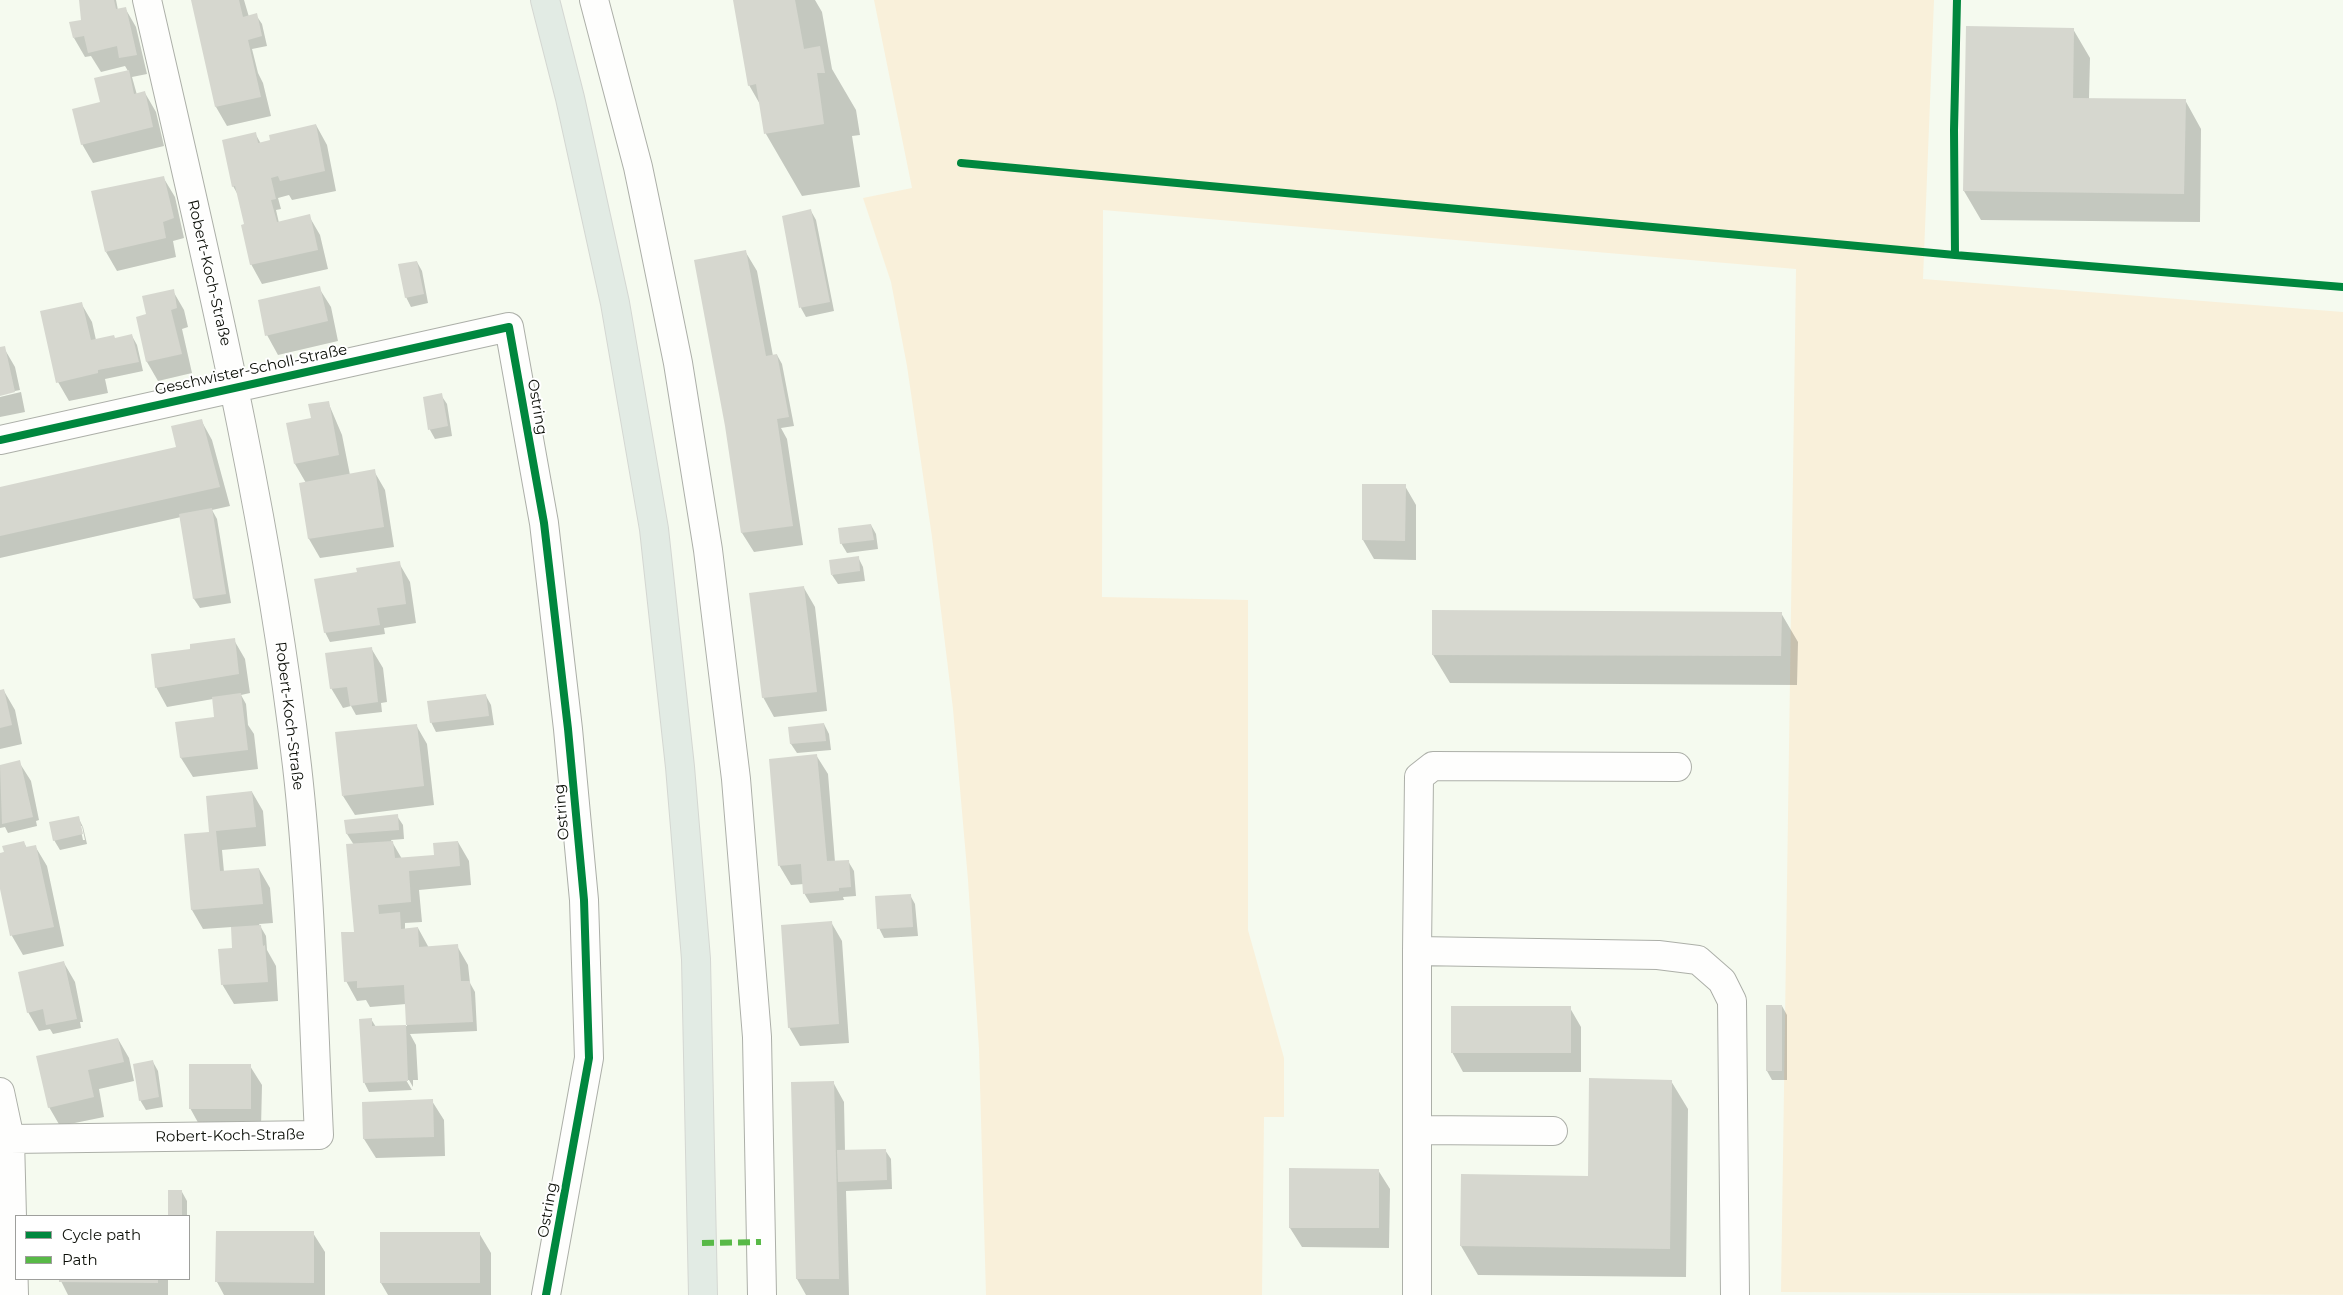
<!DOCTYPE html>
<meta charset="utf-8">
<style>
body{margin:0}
#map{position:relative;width:2343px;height:1295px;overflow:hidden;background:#f5faef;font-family:Montserrat,sans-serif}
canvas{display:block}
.legend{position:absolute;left:15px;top:1215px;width:175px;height:65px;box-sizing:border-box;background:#fff;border:1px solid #9e9f9c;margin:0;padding:6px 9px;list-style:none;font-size:15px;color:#0c0f08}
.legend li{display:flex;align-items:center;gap:10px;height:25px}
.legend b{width:25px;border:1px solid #9e9f9c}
</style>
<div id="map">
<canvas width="2343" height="1295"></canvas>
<ul class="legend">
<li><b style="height:6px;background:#00873e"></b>Cycle path</li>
<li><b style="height:6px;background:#58b947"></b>Path</li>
</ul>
</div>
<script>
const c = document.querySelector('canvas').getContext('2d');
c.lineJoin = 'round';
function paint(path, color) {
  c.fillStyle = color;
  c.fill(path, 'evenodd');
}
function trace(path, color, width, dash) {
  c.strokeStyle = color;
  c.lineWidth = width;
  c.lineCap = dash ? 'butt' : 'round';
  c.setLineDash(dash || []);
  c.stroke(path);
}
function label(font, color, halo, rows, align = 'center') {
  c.font = font + ' Montserrat,sans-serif';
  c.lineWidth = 4;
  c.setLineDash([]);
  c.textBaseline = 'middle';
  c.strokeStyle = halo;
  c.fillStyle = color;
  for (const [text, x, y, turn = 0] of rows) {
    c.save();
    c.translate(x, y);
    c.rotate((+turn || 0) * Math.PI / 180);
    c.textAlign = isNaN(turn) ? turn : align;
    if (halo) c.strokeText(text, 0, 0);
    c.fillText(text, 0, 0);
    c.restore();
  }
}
const green = new Path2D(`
 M 874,0 L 1934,0 L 1923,279 L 2343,312 L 2343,1295 L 1781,1292 L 1796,269 L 1103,210 L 1102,597 L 1248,600 L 1248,930 L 1284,1058 L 1284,1117 L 1264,1117 L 1262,1295 L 986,1295 L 979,1049 L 968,880 L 953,709 L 932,537 L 907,366 L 891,282 L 863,198 L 912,188 Z`);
const shadow = new Path2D(`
 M 80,0 L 116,0 L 118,10 L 125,8 L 136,27 L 147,74 L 132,77 L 137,95 L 145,93 L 156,112 L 164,146 L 93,163 L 82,144 L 102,103 L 128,71 L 125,66 L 101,72 L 91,56 L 85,57 L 74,38 L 82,20 Z
 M 192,0 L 244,0 L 249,17 L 256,15 L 262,24 L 267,46 L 252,49 L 258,73 L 263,83 L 271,116 L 227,126 L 216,107 Z
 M 735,0 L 815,0 L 822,12 L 832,69 L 856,110 L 860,135 L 852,136 L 860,187 L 802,196 L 766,134 L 761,106 L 749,85 Z
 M 2073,29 L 2090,58 L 2089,99 L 2185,100 L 2201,129 L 2200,222 L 1981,220 L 1964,191 Z
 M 316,125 L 327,145 L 336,191 L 292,200 L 289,195 L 278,198 L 281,209 L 276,210 L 279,223 L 309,216 L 320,235 L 328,269 L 262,284 L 251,264 L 245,225 L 238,195 L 233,186 L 255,133 L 261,144 Z
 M 163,177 L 175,197 L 184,238 L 173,241 L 176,257 L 117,271 L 106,252 Z
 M 811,211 L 816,220 L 834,311 L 806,317 L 801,308 Z
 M 745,251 L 757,271 L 773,356 L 777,355 L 782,364 L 794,426 L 781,428 L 787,439 L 803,545 L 754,552 L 742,533 L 726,426 Z
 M 417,262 L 422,271 L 428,303 L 411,307 L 406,297 Z
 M 319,288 L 331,307 L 338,341 L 278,355 L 267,335 Z
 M 173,291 L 184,310 L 188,327 L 182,329 L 192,373 L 158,381 L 147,362 L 137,318 L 148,315 Z
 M 81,303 L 92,322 L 96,340 L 115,340 L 132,336 L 137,345 L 143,371 L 105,379 L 108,393 L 69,401 L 58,382 Z
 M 0,348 L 4,348 L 15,367 L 20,390 L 0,394 Z
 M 21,392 L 25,412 L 0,417 L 0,397 Z
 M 441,395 L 447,404 L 452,436 L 435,439 L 430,430 L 424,398 Z
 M 328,402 L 342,435 L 350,475 L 374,471 L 385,490 L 394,547 L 320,558 L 309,539 L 306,483 L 295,464 L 313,419 Z
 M 201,420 L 212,440 L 230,506 L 212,510 L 217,519 L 231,603 L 200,608 L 194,599 L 181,517 L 0,558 L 0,488 L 178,448 Z
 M 1405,486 L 1416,505 L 1416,560 L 1374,559 L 1363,540 Z
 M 871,525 L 876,534 L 878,549 L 847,553 L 841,543 Z
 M 858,557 L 863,567 L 865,581 L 838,584 L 832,575 Z
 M 399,563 L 410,582 L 416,623 L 384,628 L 385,634 L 330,642 L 325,632 L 359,573 Z
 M 804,588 L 815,607 L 827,711 L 774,717 L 763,697 Z
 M 1781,613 L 1798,642 L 1797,685 L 1450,683 L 1433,655 Z
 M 234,640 L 245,659 L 250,693 L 241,695 L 246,704 L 248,725 L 254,734 L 258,769 L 193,777 L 181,758 L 177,724 L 217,719 L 213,699 L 167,707 L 156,687 L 192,650 Z
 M 371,648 L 383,668 L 387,702 L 381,703 L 382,712 L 356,715 L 351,706 L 343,708 L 331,688 Z
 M 0,691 L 4,691 L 15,710 L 22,744 L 0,749 Z
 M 486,696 L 491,705 L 494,725 L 436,732 L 431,722 Z
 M 824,724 L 829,734 L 831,750 L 797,753 L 791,744 L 789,728 Z
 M 416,725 L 427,744 L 434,805 L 355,815 L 343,796 Z
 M 816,755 L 828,774 L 835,862 L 848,861 L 854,871 L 856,896 L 843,897 L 844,900 L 810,903 L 804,893 L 804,884 L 791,885 L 779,865 Z
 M 19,762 L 31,781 L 39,820 L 36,821 L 37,826 L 8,833 L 5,827 L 0,828 L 0,766 Z
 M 252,792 L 263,811 L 266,846 L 222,850 L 224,872 L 259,869 L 270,888 L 273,923 L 259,924 L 266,936 L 267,950 L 276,966 L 278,1001 L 234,1004 L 222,984 L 234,949 L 232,927 L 203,929 L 192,910 L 189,874 L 211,833 Z
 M 397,816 L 403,825 L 404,839 L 391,840 L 402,859 L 436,856 L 458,842 L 469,861 L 471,885 L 419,890 L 422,922 L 405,923 L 405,929 L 418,928 L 429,948 L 457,946 L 468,965 L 470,983 L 475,992 L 477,1031 L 410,1034 L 416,1045 L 418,1080 L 413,1080 L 413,1087 L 409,1080 L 406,1080 L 412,1090 L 369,1092 L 364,1082 L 360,1020 L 371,1019 L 376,1027 L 407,1026 L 406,1004 L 370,1007 L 366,1000 L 357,1001 L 346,981 L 355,932 L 354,845 L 347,834 L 346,821 Z
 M 78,817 L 83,827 L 87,844 L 60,850 L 54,840 ZM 80,826 L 82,826 L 85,840 L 83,840 Z
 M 24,843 L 27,848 L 35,846 L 47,866 L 64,946 L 23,955 L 12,936 L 0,883 L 0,854 Z
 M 910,895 L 915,904 L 918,936 L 884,938 L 879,928 Z
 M 831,922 L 842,941 L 849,1043 L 800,1046 L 789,1027 Z
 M 64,963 L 75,982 L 83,1022 L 80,1022 L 81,1028 L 53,1034 L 50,1029 L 39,1031 L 28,1012 Z
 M 1782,1006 L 1787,1015 L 1787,1080 L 1772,1080 L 1767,1071 Z
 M 1570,1008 L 1581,1027 L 1581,1072 L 1463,1072 L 1452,1052 Z
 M 118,1039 L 129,1058 L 134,1081 L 99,1089 L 104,1117 L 60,1126 L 49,1107 Z
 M 153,1062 L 158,1071 L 163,1107 L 146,1110 L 140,1100 Z
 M 250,1066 L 262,1085 L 261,1128 L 201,1128 L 190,1108 Z
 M 1671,1081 L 1688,1109 L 1686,1277 L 1478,1275 L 1461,1246 L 1462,1175 L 1589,1177 Z
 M 833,1082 L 844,1102 L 845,1151 L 885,1150 L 891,1159 L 892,1189 L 846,1191 L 849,1295 L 806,1295 L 797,1279 L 793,1083 Z
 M 432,1101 L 444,1120 L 445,1156 L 376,1158 L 364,1139 Z
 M 1378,1170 L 1390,1189 L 1389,1248 L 1302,1247 L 1290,1228 Z
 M 169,1191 L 182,1192 L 187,1201 L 187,1216 L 169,1216 Z
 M 217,1232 L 313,1233 L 325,1252 L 325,1295 L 224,1295 L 217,1282 Z
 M 479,1233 L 491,1253 L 491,1295 L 388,1295 L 381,1283 Z
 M 60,1279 L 168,1279 L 168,1295 L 68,1295 Z`);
const building = new Path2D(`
 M 79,0 L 114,0 L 116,9 L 126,7 L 137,55 L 119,58 L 117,46 L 88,53 L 84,36 L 73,38 L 69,22 L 81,20 Z
 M 191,0 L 239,0 L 243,17 L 257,13 L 262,36 L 248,40 L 261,97 L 215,107 Z
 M 733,0 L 795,0 L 804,49 L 820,46 L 825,73 L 817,73 L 824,124 L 764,134 L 756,84 L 748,86 Z
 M 1966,26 L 2074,28 L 2073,98 L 2186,99 L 2184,194 L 1963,191 Z
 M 129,70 L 134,94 L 145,91 L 153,127 L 81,145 L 72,109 L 100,102 L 94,78 Z
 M 316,124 L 325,171 L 280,181 L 278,176 L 271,178 L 276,199 L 271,200 L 277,222 L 310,214 L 318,250 L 250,265 L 241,225 L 244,224 L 235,186 L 232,187 L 222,140 L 256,132 L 258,143 L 270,140 L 269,135 Z
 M 164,176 L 174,218 L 163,222 L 166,238 L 105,252 L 91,191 Z
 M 811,209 L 830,302 L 799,308 L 782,216 Z
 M 746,250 L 766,356 L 777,354 L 789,417 L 777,419 L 793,526 L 741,533 L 725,426 L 694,260 Z
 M 417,261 L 424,294 L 405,298 L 398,264 Z
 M 320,286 L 328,321 L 265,336 L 258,300 Z
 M 174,289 L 177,308 L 171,310 L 182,354 L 146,362 L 136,317 L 146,314 L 142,296 Z
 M 82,302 L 91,340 L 114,335 L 115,338 L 132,334 L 139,362 L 98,370 L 98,373 L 56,383 L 40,311 Z
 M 5,346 L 15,392 L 0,396 L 0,347 Z
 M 442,393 L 448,426 L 428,430 L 423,397 Z
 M 329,401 L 339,455 L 294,464 L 286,423 L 311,418 L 308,404 Z
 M 202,419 L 220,487 L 0,536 L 0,487 L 176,447 L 171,426 Z
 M 375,469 L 384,527 L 308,539 L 299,483 Z
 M 1362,484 L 1406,484 L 1405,541 L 1362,540 Z
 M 212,508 L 226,594 L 193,599 L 179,514 Z
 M 871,524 L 874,540 L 840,544 L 838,528 Z
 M 859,556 L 860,571 L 831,575 L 829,560 Z
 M 400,561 L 406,604 L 377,608 L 380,625 L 324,633 L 314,579 L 357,572 L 356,568 Z
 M 804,586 L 817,692 L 762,698 L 749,593 Z
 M 1432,610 L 1782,612 L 1781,656 L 1432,655 Z
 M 235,638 L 239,674 L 155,688 L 151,654 L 190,649 L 190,644 Z
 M 372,647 L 378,702 L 350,706 L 347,687 L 330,689 L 325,653 Z
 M 4,689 L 12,725 L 0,728 L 0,690 Z
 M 241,693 L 248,750 L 180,758 L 175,722 L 214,717 L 212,697 Z
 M 486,694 L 489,716 L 430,723 L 427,701 Z
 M 824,723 L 826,741 L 790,744 L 788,727 Z
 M 417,724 L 424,786 L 342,796 L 335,732 Z
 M 817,754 L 827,861 L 849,860 L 851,887 L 839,888 L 839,891 L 803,894 L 801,864 L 778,866 L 769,759 Z
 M 20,760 L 33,817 L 2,824 L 0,765 Z
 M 252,791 L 256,827 L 216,831 L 220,871 L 259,868 L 263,904 L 191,910 L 184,834 L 209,832 L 206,796 Z
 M 398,814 L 399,830 L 346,834 L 344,820 Z
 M 79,816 L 83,834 L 53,841 L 49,822 Z
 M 24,841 L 26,847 L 36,845 L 54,927 L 10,936 L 0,889 L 0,853 L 4,852 L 2,846 Z
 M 393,841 L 395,858 L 434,855 L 433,843 L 458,841 L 460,866 L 409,871 L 411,902 L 378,905 L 379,914 L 400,912 L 401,929 L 418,927 L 419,947 L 458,944 L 461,981 L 470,981 L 473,1022 L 406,1025 L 404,985 L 357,988 L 357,981 L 344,982 L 341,932 L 354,932 L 346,844 Z
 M 911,894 L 913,927 L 877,929 L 875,896 Z
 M 832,921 L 839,1024 L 788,1028 L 781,925 Z
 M 261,925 L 263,946 L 265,945 L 268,982 L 221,985 L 218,949 L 232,948 L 231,927 Z
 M 64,961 L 77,1019 L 46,1025 L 43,1009 L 27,1013 L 18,972 Z
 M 1766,1005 L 1782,1005 L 1782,1071 L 1766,1071 Z
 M 1451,1006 L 1571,1006 L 1571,1053 L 1451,1053 Z
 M 372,1018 L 372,1026 L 406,1025 L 408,1081 L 363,1083 L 359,1019 Z
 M 118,1038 L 124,1062 L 88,1070 L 94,1097 L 48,1108 L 36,1056 Z
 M 153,1060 L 159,1097 L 139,1101 L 133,1064 Z
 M 189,1064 L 251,1064 L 251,1109 L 189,1109 Z
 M 1589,1078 L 1672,1080 L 1670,1249 L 1460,1246 L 1461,1174 L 1588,1176 Z
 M 834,1081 L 839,1279 L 796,1279 L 791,1082 Z
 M 433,1099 L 434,1137 L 363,1139 L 362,1102 Z
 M 886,1149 L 887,1180 L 838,1182 L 837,1150 Z
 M 1289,1168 L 1379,1169 L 1379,1228 L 1289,1228 Z
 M 168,1190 L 182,1190 L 182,1216 L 168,1216 Z
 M 216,1231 L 314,1231 L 314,1283 L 215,1282 Z
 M 380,1232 L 480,1232 L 480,1283 L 380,1283 Z
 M 59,1279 L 158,1279 L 158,1283 L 59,1282 Z`);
const minor = new Path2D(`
 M 594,0 L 638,167 L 648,215 L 678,363 L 708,550 L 736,779 L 757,1037 L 762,1295
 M 0,440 L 509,327 L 544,523 L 568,729 L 584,900 L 589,1058 L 546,1295
 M 1417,951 L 1419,777 L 1433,766 L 1677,767
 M 0,1092 L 10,1139 L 14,1295
 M 1417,1130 L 1553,1131
 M 10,1139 L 319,1135 C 313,1013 311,888 297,766 C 267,507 205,254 147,0
 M 1417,1295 L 1417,951 L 1658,955 L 1698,960 L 1722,981 L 1732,1001 L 1735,1295`);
const major = new Path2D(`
 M 545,0 L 570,98 L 615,303 L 654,529 L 680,767 L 696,959 L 703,1295`);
const quiet = new Path2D(`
 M 702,1243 L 761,1242`);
const cycleway = new Path2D(`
 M 961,163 L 1955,255 L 2343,287
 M 1955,255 L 1954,130 L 1957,0
 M 0,440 L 509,327 L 544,523 L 568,729 L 584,900 L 589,1058 L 546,1295`);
const streetNames = [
 ["Robert-Koch-Straße",209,273,77],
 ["Geschwister-Scholl-Straße",251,370,-12],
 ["Ostring",537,407,80],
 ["Robert-Koch-Straße",289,716,83],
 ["Ostring",562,812,-95],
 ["Robert-Koch-Straße",230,1136,-1],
 ["Ostring",548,1210,-80]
];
paint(green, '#f9f0da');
paint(shadow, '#0003');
paint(building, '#d6d7cf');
trace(minor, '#acafa8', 30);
trace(major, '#d4d7d2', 30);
trace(minor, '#fefefd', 28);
trace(major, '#e2ebe4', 28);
trace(quiet, '#58b947', 6, [12, 6]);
trace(cycleway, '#00873e', 8);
label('15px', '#0c0f08', '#fff', streetNames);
</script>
